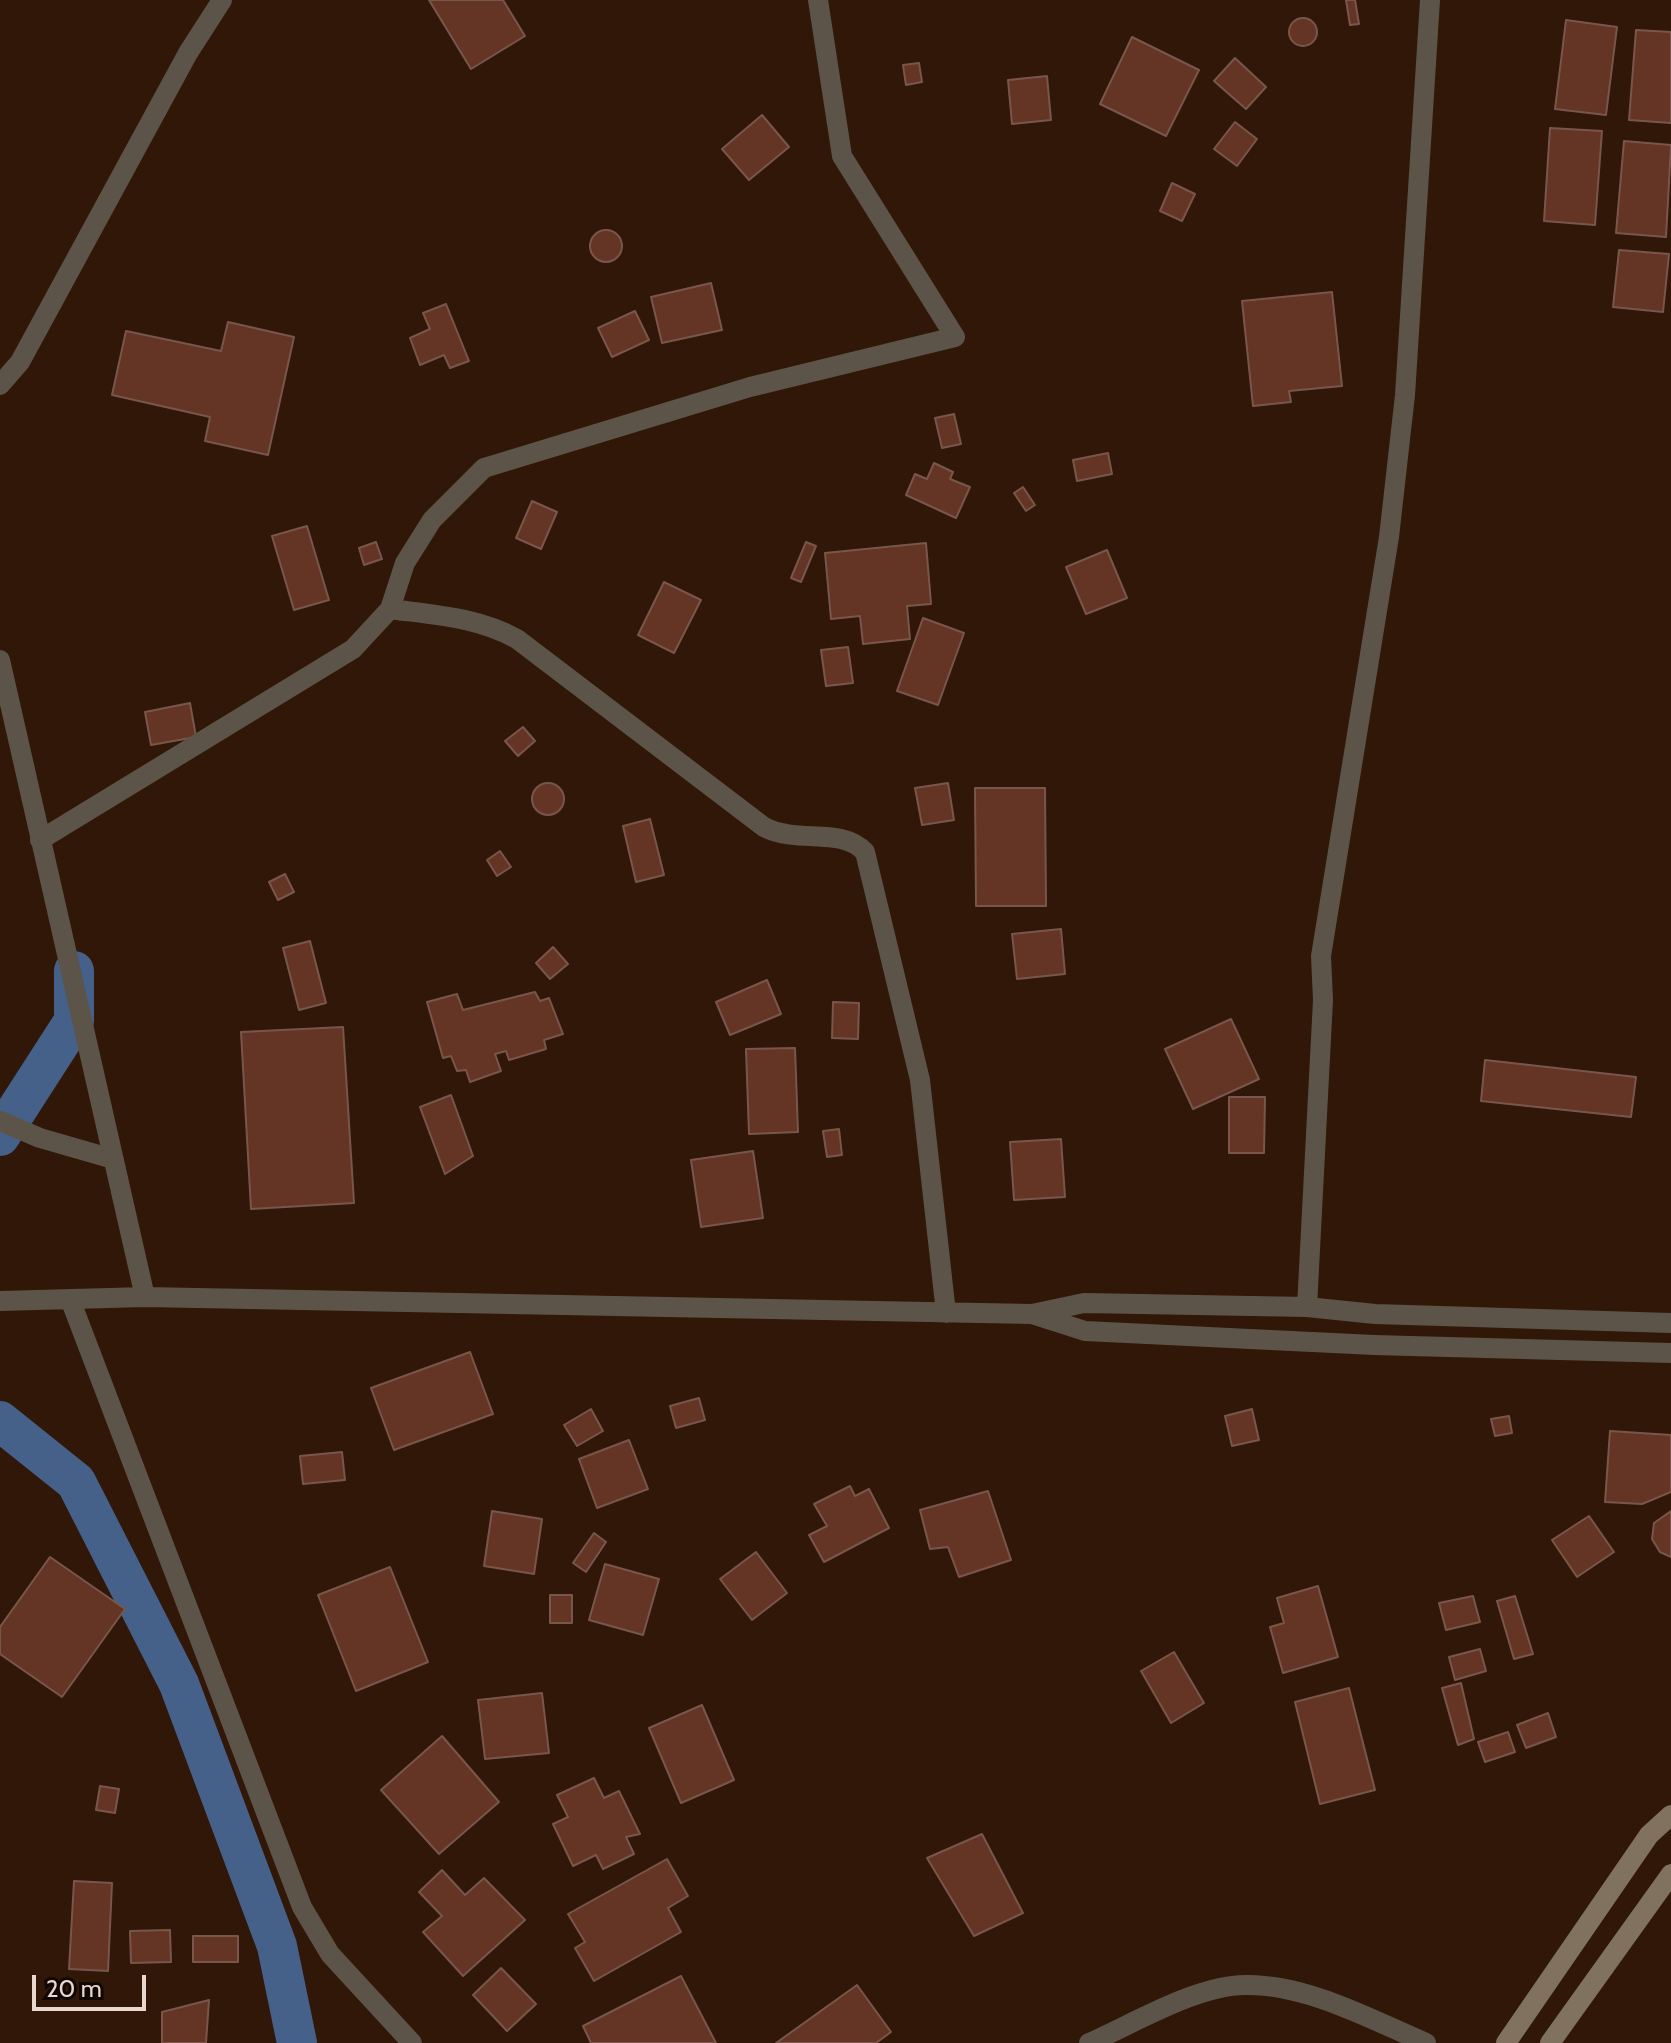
<!DOCTYPE html>
<style>
body{margin:0}
#map{position:relative;width:1671px;height:2043px;overflow:hidden;background:#301707;font-family:Cabin,sans-serif}
canvas{display:block}
.scale{position:absolute;left:32px;top:1975px;width:114px;height:36px;box-sizing:border-box;border:4px solid #ead8ce;border-top:0;padding-left:10px;font-size:24px;line-height:28px;white-space:nowrap;color:#ead8ce;-webkit-text-stroke:6px #100602;paint-order:stroke}
</style>
<div id="map">
<canvas width="1671" height="2043"></canvas>
<div class="scale">20 m</div>
</div>
<script>
const c = document.querySelector('canvas').getContext('2d');
c.lineJoin = 'round';
function trace(path, color, width, dash) {
  c.strokeStyle = color;
  c.lineWidth = width;
  c.lineCap = dash ? 'butt' : 'round';
  c.setLineDash(dash || []);
  c.stroke(path);
}
function paint(path, color) {
  c.fillStyle = color;
  c.fill(path, 'evenodd');
}
const canal = new Path2D(`
 M 0,1136 L 74,1021 L 74,971
 M 0,1421 L 76,1482 L 179,1684 L 277,1946 L 297,2043`);
const building = new Path2D(`
 M 429,0 L 503,0 L 525,36 L 471,69 Z
 M 1346,0 L 1355,0 L 1359,24 L 1350,25 Z
 M1289 32a14 14 0 1 1 28 0a14 14 0 1 1-28 0Z
 M 1566,20 L 1617,27 L 1606,115 L 1555,109 Z
 M 1636,30 L 1671,32 L 1671,123 L 1629,120 Z
 M 1132,37 L 1199,70 L 1166,136 L 1100,104 Z
 M 1235,58 L 1266,87 L 1246,109 L 1214,81 Z
 M 919,63 L 922,82 L 906,85 L 903,65 Z
 M 1047,76 L 1051,120 L 1012,124 L 1008,80 Z
 M 762,115 L 789,147 L 749,180 L 722,149 Z
 M 1235,122 L 1257,139 L 1237,166 L 1214,149 Z
 M 1550,128 L 1602,131 L 1595,225 L 1544,221 Z
 M 1624,141 L 1671,145 L 1666,237 L 1616,233 Z
 M 1172,183 L 1195,194 L 1182,221 L 1160,211 Z
 M590 246a16 16 0 1 1 32 0a16 16 0 1 1-32 0Z
 M 1619,250 L 1669,254 L 1663,312 L 1613,307 Z
 M 711,283 L 722,330 L 662,343 L 651,297 Z
 M 1332,292 L 1342,386 L 1289,391 L 1291,402 L 1253,406 L 1242,301 Z
 M 446,304 L 469,361 L 450,368 L 444,355 L 420,365 L 410,338 L 430,329 L 423,313 Z
 M 635,311 L 649,340 L 612,357 L 598,328 Z
 M 228,322 L 294,337 L 268,455 L 205,441 L 210,417 L 112,395 L 126,331 L 221,351 Z
 M 954,414 L 961,444 L 942,448 L 935,418 Z
 M 1108,453 L 1112,474 L 1077,481 L 1073,460 Z
 M 934,463 L 953,472 L 950,479 L 970,487 L 956,518 L 906,495 L 915,474 L 927,479 Z
 M 1023,487 L 1035,505 L 1026,511 L 1014,493 Z
 M 532,501 L 557,512 L 541,549 L 516,538 Z
 M 307,526 L 329,600 L 294,610 L 272,536 Z
 M 376,542 L 382,559 L 364,565 L 359,548 Z
 M 806,542 L 816,546 L 801,582 L 791,578 Z
 M 926,543 L 931,604 L 907,606 L 910,639 L 863,644 L 860,616 L 831,619 L 825,553 Z
 M 1107,550 L 1127,598 L 1086,614 L 1066,567 Z
 M 664,582 L 701,600 L 674,653 L 638,635 Z
 M 923,618 L 964,633 L 938,705 L 897,691 Z
 M 848,647 L 853,683 L 826,686 L 821,650 Z
 M 190,703 L 196,737 L 151,745 L 145,712 Z
 M 523,727 L 535,741 L 518,756 L 505,741 Z
 M 948,783 L 954,820 L 922,825 L 915,788 Z
 M532 799a16 16 0 1 1 32 0a16 16 0 1 1-32 0Z
 M 975,788 L 1045,788 L 1046,906 L 976,906 Z
 M 650,819 L 664,875 L 636,882 L 623,826 Z
 M 500,851 L 511,867 L 497,876 L 487,860 Z
 M 285,874 L 294,892 L 278,900 L 269,882 Z
 M 1061,929 L 1065,974 L 1017,979 L 1012,934 Z
 M 310,941 L 326,1003 L 299,1010 L 283,948 Z
 M 553,947 L 568,964 L 550,979 L 536,963 Z
 M 767,980 L 781,1014 L 730,1035 L 716,1002 Z
 M 535,992 L 540,1001 L 549,998 L 563,1034 L 544,1040 L 546,1049 L 509,1060 L 506,1051 L 495,1054 L 501,1071 L 470,1082 L 466,1070 L 457,1071 L 451,1056 L 443,1058 L 427,1002 L 457,994 L 463,1010 Z
 M 833,1002 L 859,1003 L 858,1039 L 832,1038 Z
 M 1231,1019 L 1259,1079 L 1193,1109 L 1165,1049 Z
 M 343,1027 L 354,1203 L 251,1209 L 241,1032 Z
 M 795,1048 L 798,1132 L 749,1134 L 746,1049 Z
 M 1485,1060 L 1636,1077 L 1631,1117 L 1481,1101 Z
 M 451,1095 L 473,1156 L 445,1174 L 420,1107 Z
 M 1229,1097 L 1265,1097 L 1264,1153 L 1229,1153 Z
 M 839,1129 L 842,1155 L 827,1157 L 823,1131 Z
 M 1061,1139 L 1065,1197 L 1014,1200 L 1010,1142 Z
 M 753,1151 L 763,1218 L 701,1227 L 691,1160 Z
 M 470,1352 L 493,1414 L 394,1450 L 371,1388 Z
 M 699,1398 L 705,1420 L 676,1428 L 670,1406 Z
 M 591,1409 L 603,1431 L 577,1446 L 564,1425 Z
 M 1252,1409 L 1259,1440 L 1232,1446 L 1225,1416 Z
 M 1509,1416 L 1512,1433 L 1495,1436 L 1491,1419 Z
 M 1610,1431 L 1671,1435 L 1671,1492 L 1642,1504 L 1605,1502 Z
 M 629,1440 L 648,1489 L 597,1508 L 579,1459 Z
 M 342,1452 L 345,1480 L 303,1484 L 300,1456 Z
 M 850,1486 L 855,1496 L 869,1489 L 889,1528 L 824,1562 L 809,1535 L 827,1526 L 814,1504 Z
 M 988,1491 L 1011,1560 L 959,1577 L 948,1547 L 930,1549 L 920,1510 Z
 M 492,1511 L 542,1519 L 534,1574 L 484,1566 Z
 M 1671,1511 L 1671,1557 L 1660,1552 L 1652,1539 L 1654,1523 Z
 M 1589,1516 L 1614,1552 L 1577,1577 L 1552,1540 Z
 M 594,1533 L 606,1542 L 586,1572 L 573,1563 Z
 M 756,1552 L 787,1593 L 752,1620 L 720,1579 Z
 M 50,1557 L 125,1609 L 62,1697 L 0,1654 L 0,1627 Z
 M 605,1564 L 659,1579 L 643,1635 L 589,1620 Z
 M 390,1567 L 428,1662 L 356,1691 L 318,1595 Z
 M 1318,1586 L 1338,1657 L 1283,1673 L 1270,1627 L 1284,1623 L 1277,1598 Z
 M 550,1595 L 572,1595 L 572,1623 L 550,1623 Z
 M 1473,1596 L 1480,1622 L 1446,1630 L 1439,1603 Z
 M 1515,1596 L 1533,1654 L 1514,1659 L 1497,1601 Z
 M 1480,1649 L 1486,1671 L 1455,1680 L 1449,1657 Z
 M 1174,1652 L 1204,1703 L 1171,1723 L 1141,1671 Z
 M 1461,1683 L 1474,1739 L 1458,1745 L 1442,1688 Z
 M 1349,1688 L 1375,1790 L 1320,1804 L 1295,1702 Z
 M 542,1693 L 549,1753 L 485,1759 L 478,1700 Z
 M 702,1705 L 734,1780 L 681,1803 L 649,1728 Z
 M 1548,1713 L 1556,1737 L 1526,1748 L 1517,1725 Z
 M 1508,1732 L 1515,1752 L 1485,1762 L 1478,1742 Z
 M 442,1736 L 499,1802 L 439,1854 L 381,1790 Z
 M 594,1778 L 604,1798 L 619,1791 L 640,1834 L 626,1837 L 634,1854 L 603,1869 L 596,1855 L 573,1866 L 553,1824 L 568,1817 L 557,1795 Z
 M 100,1786 L 119,1789 L 115,1813 L 96,1810 Z
 M 982,1834 L 1023,1913 L 974,1936 L 927,1858 Z
 M 667,1859 L 688,1896 L 668,1908 L 681,1932 L 594,1981 L 575,1948 L 585,1942 L 568,1914 Z
 M 442,1870 L 465,1895 L 484,1878 L 525,1920 L 463,1976 L 423,1932 L 442,1916 L 419,1892 Z
 M 74,1881 L 112,1883 L 108,1971 L 69,1969 Z
 M 170,1930 L 171,1962 L 131,1963 L 130,1931 Z
 M 193,1936 L 238,1936 L 238,1962 L 193,1962 Z
 M 501,1968 L 536,2004 L 507,2031 L 473,1995 Z
 M 681,1976 L 716,2043 L 591,2043 L 583,2026 Z
 M 857,1985 L 891,2032 L 876,2043 L 776,2043 Z
 M 209,2000 L 206,2043 L 162,2043 L 162,2012 Z`);
const street = new Path2D(`
 M 0,385 L 20,362 L 188,53 L 222,0
 M 390,609 C 434,615 477,617 517,639 L 764,827 C 799,845 840,826 865,852 L 920,1080 L 946,1313
 M 0,660 L 145,1297
 M 40,840 L 353,649 L 390,609 L 405,563 L 432,520 L 484,468 L 750,387 L 955,337 L 842,156 L 818,0
 M 0,1121 L 40,1138 L 113,1159
 M 70,1299 L 302,1907 L 330,1954 L 412,2043
 M 0,1301 L 145,1297 L 1032,1314 L 1084,1303 L 1307,1307 L 1375,1314 L 1671,1323
 M 1307,1307 L 1323,1000 L 1321,956 L 1389,537 L 1405,395 L 1430,0
 M 1032,1314 L 1085,1331 L 1374,1345 L 1671,1353
 M 1089,2043 C 1133,2024 1197,1985 1245,1985 C 1307,1984 1370,2019 1426,2043`);
const secondary = new Path2D(`
 M 1506,2043 L 1649,1835 L 1671,1815
 M 1550,2043 L 1671,1874`);
trace(canal, '#45618a', 40);
paint(building, '#643425');
trace(building, '#79564c', 2);
trace(street, '#5c5448', 20);
trace(secondary, '#80725f', 20);
</script>
